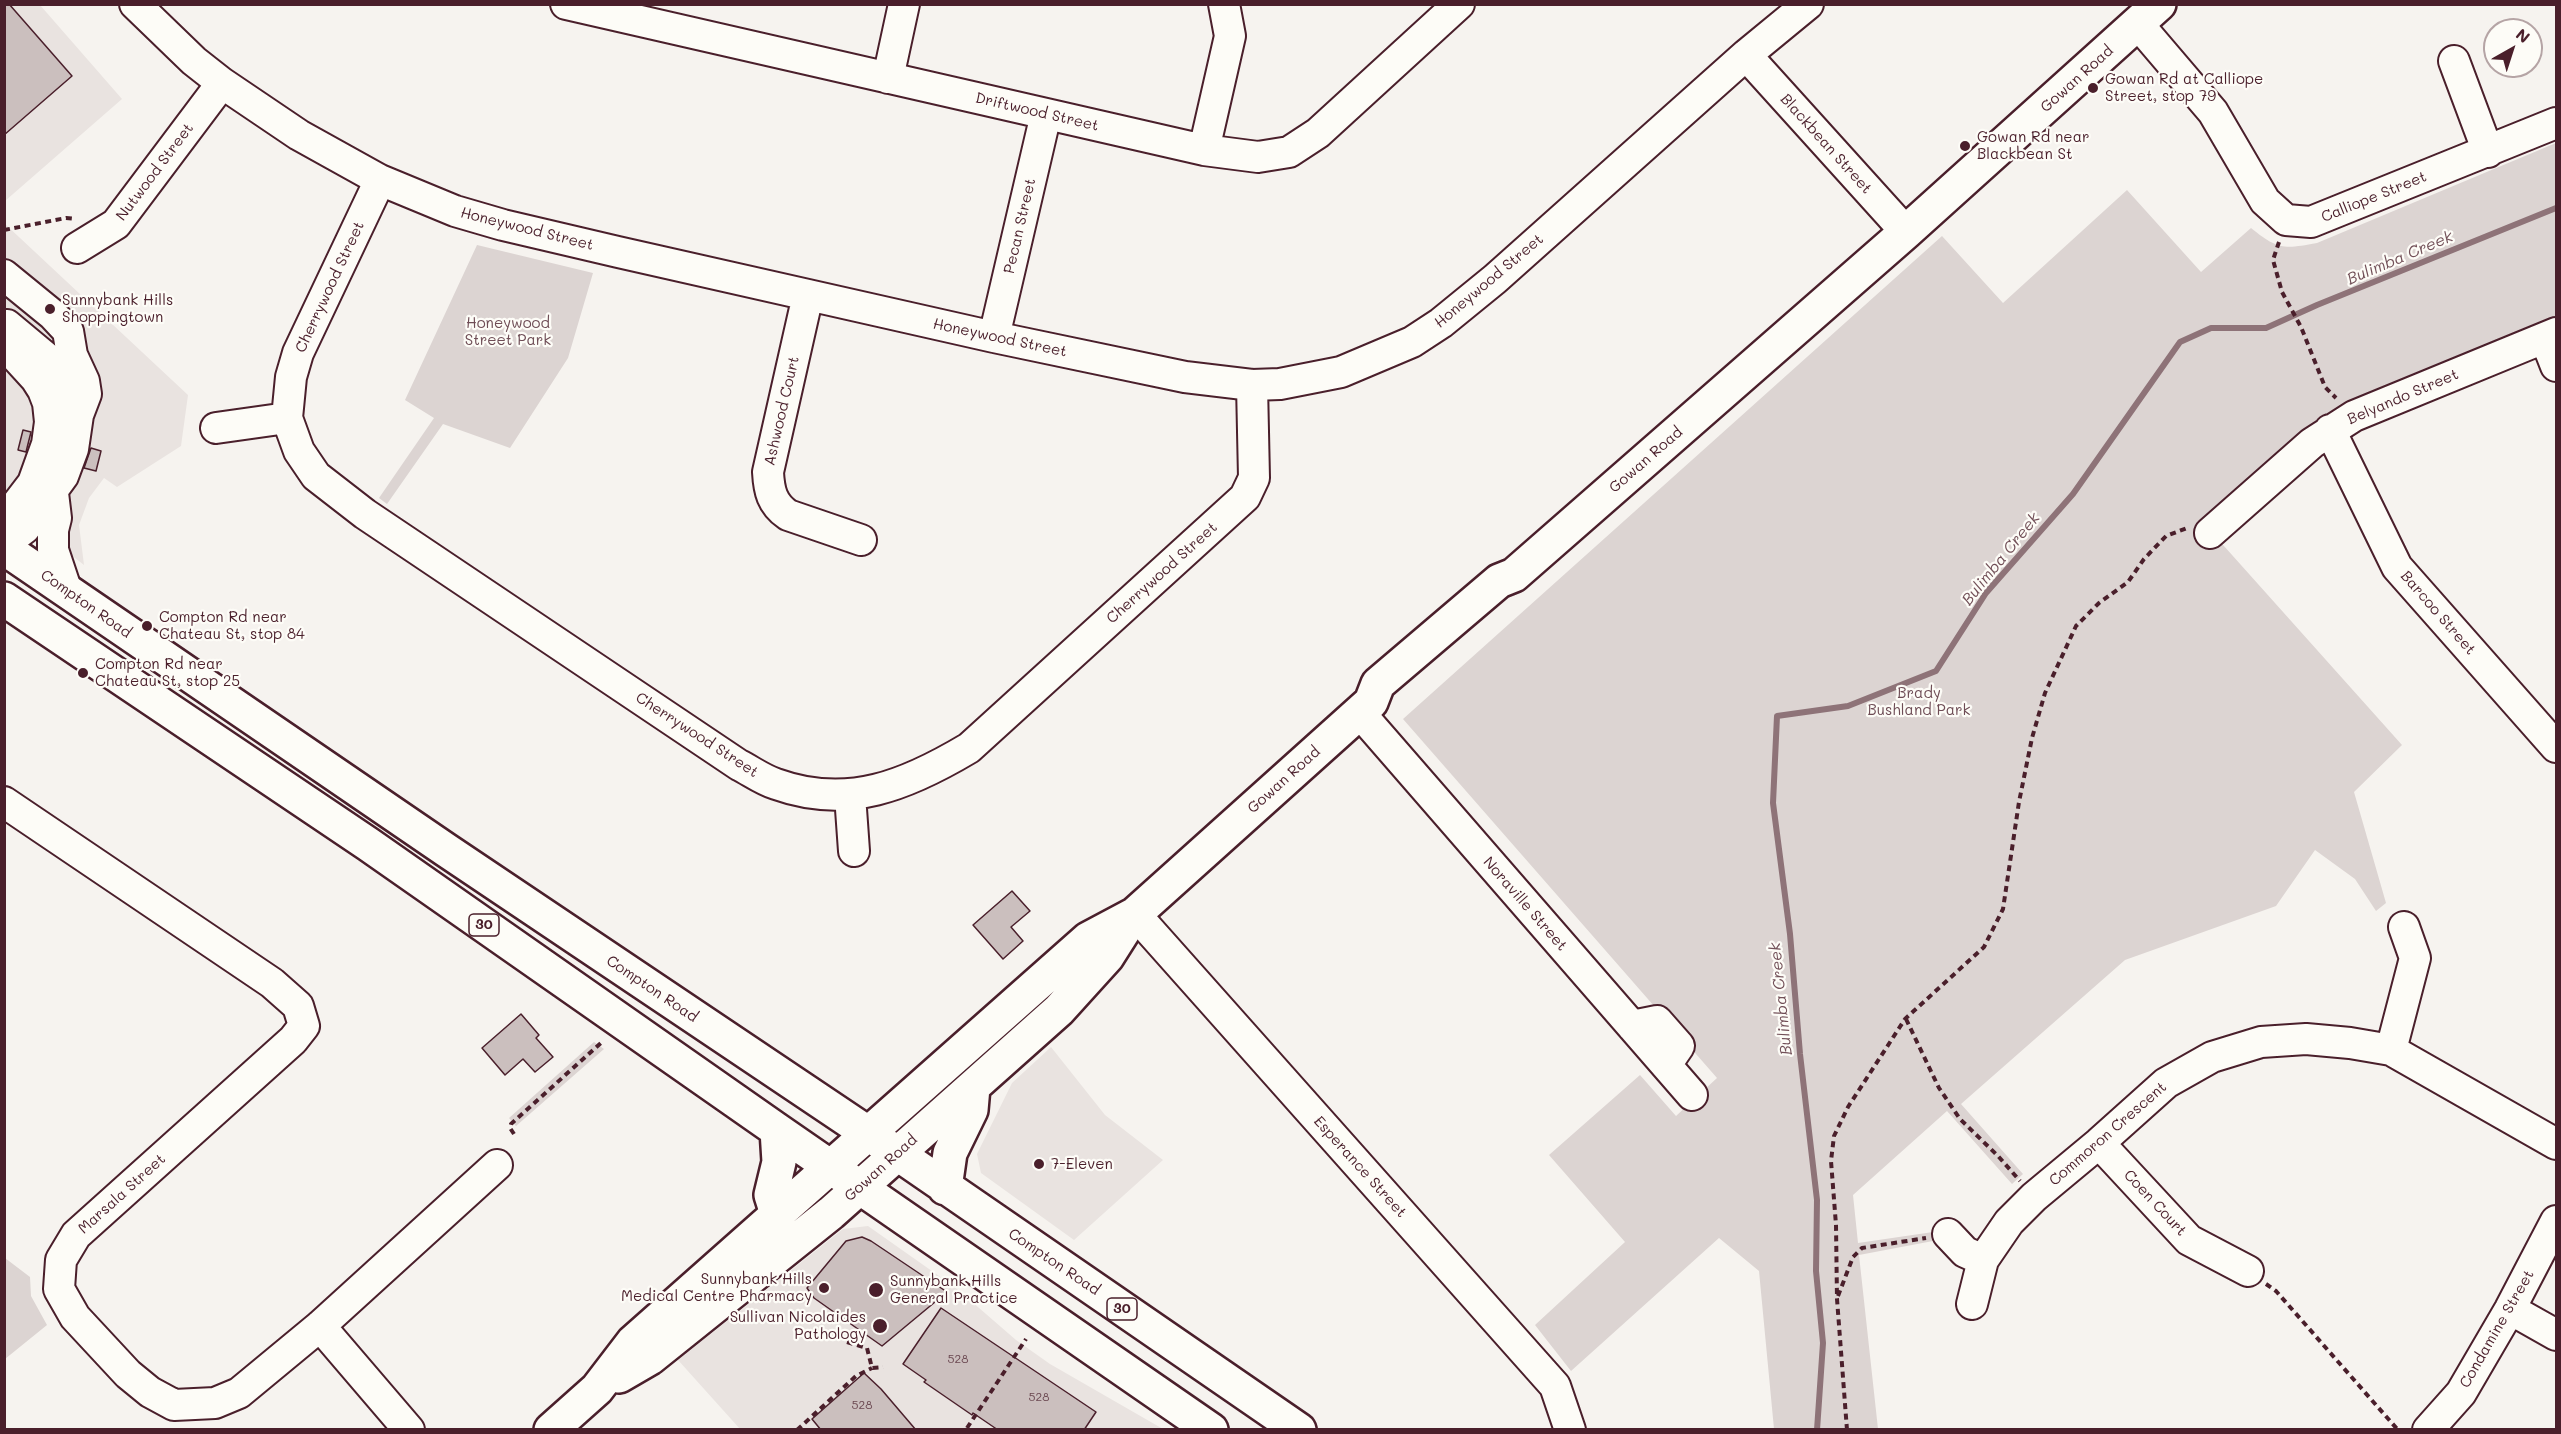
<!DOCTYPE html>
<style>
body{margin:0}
#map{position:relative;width:2561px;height:1434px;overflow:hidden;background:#f6f3ef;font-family:Mali,sans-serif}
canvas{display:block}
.frame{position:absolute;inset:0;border:6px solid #4a1f2b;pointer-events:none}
.north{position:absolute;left:2483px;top:18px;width:60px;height:60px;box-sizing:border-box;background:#fdfcf7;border:2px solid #b5a4a5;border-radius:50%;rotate:39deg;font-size:16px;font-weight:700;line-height:24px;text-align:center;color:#4a1f2b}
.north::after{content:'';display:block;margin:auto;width:21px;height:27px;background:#4a1f2b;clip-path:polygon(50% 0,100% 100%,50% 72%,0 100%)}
</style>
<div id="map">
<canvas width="2561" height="1434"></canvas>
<div class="frame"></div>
<div class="north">N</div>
</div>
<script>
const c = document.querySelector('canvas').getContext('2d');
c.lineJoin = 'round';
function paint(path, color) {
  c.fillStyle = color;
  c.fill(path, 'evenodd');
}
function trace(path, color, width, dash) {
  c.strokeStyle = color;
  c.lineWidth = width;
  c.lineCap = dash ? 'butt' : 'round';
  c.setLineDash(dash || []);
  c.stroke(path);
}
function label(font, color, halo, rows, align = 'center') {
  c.font = font + ' Mali,sans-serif';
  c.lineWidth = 4.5;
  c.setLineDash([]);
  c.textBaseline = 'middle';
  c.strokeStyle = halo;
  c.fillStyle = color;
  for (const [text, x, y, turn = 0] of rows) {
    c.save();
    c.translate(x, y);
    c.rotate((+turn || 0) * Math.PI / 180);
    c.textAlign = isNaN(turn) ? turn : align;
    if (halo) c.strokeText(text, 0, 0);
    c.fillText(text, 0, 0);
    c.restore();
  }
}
const built = new Path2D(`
 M 5,5 L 40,5 L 122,99 L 5,201 Z
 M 4,223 L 188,395 L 181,446 L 117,487 L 104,478 L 89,498 L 79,525 L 84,565 L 5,503 Z
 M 1051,1047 L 1105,1115 L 1163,1160 L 1074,1240 L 981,1173 L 977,1154 L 1012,1083 Z
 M 868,1226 L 956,1288 L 1016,1340 L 1050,1364 L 1163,1429 L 740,1429 L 678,1360 L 843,1229 Z`);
const green = new Path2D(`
 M 2556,143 L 2556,318 L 2360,400 L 2207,527 L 2402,745 L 2354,792 L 2386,903 L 2376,911 L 2355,879 L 2315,850 L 2276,906 L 2125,960 L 1961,1104 L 2023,1174 L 2012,1184 L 1947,1111 L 1853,1195 L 1858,1243 L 1933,1232 L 1933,1241 L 1859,1255 L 1878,1429 L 1774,1429 L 1759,1271 L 1719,1238 L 1571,1371 L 1535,1325 L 1625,1242 L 1549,1155 L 1640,1075 L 1676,1116 L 1717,1078 L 1403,719 L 1942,236 L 2003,303 L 2127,190 L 2201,272 L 2251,228 C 2278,250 2284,249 2317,243 Z
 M 477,245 L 593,273 L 568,358 L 510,448 L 443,424 L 387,504 L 379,498 L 434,418 L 405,400 Z
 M 594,1042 L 604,1049 L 516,1126 L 509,1118 Z
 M 5,1258 L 30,1277 L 31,1296 L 47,1325 L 5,1359 Z`);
const stream = new Path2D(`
 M 1817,1430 L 1823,1343 L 1816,1271 L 1817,1200 L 1800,1054 L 1790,934 L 1773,803 L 1777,716 L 1848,706 L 1936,671 L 1986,593 L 2073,494 L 2180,342 L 2211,328 L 2266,328 L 2317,305 L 2556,208`);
const building = new Path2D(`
 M 4,4 L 9,4 L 72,76 L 4,135 Z
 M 23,430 L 31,432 L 26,452 L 18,450 Z
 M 91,448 L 101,451 L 96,471 L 84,468 Z
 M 1012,891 L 1030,911 L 1011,927 L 1023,941 L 1003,959 L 973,925 Z
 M 521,1014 L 539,1035 L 536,1038 L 553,1057 L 535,1072 L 523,1059 L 505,1075 L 482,1048 Z
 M 862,1237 L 871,1241 L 947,1292 L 882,1346 L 814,1298 L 807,1288 L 846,1241 Z
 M 941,1308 L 1096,1412 L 1084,1430 L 998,1430 L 973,1413 L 972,1415 L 924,1382 L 926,1380 L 903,1364 Z
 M 864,1373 L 881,1389 L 916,1430 L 821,1430 L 812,1419 Z`);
const path = new Path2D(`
 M 4,230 L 66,218 L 76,219
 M 2279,242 L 2273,260 L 2282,292 L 2301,327 L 2325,387 L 2336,398
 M 1906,1019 L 1939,1088 L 1960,1119 L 1998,1156 L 2020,1181
 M 514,1134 L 510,1128 L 511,1124 L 602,1042
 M 2266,1284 L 2276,1291 L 2398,1430
 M 1838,1296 L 1853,1257 L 1862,1248 L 1926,1238
 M 847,1342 L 867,1348 L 872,1368 L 883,1367
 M 967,1428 L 1026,1339
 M 797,1430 L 856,1376 L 872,1368
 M 1847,1430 L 1837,1299 L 1836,1225 L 1831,1161 L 1834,1136 L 1848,1107 L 1905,1019 L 1984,947 L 2003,909 L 2019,802 L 2032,738 L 2045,693 L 2076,626 L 2099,603 L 2128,582 L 2144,559 L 2166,536 L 2187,528`);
const minor = new Path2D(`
 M 135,4 L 194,61 L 222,83 L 299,135 L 380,180 L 455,211 L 503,225 L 618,252 L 994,337 L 1185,377 L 1252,385 L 1280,384 L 1341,372 L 1412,342 L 1441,323 L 1495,279 L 1746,55 L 1808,4
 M 566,4 L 1204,150 L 1258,157 L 1289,152 L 1318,133 L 1459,4
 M 2138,24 L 2213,112 L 2265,201 L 2286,220 L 2311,222 L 2556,123
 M 1746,55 L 1906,232
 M 2454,61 L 2488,152
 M 888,78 L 904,4
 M 1204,150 L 1230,36 L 1224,4
 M 380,180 L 298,353 L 291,377 L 287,418 L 299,451 L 316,476 L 365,514 L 739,765 C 751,771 763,780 776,784 C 848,810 907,785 969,748 L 1245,497 L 1254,478 L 1252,385
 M 77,248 L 116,224 L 222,83
 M 4,275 L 53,315 L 68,331 L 72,355 L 84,381 L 86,394 L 78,415 L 73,449 L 63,476 L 25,528 L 4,544
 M 808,295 L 768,472 C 769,491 772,504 788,515 L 861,540
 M 7,325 L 49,360 L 64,383 L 71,401
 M 994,337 L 1046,114
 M 2545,338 L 2556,366
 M 4,344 L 36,379 L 43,390 L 48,403 L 50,422 L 47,444 L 33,483 L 4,521
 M 216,428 L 287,418
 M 2330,430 L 2397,567 L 2556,747
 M 53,493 L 56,518 L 53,530 L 53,550 L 67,592
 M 2210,533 L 2312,443 L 2354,416 L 2556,333
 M 1359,712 L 1692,1095
 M 850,795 L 854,851
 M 4,802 L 272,983 L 298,1006 L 304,1026 L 293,1040 L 76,1235 L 61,1260 L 59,1289 L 75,1317 L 128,1374 L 150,1392 L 174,1405 L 215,1403 L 239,1393 L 320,1326 L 497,1165
 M 1135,914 L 1555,1386 L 1570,1430
 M 1632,1026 L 1657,1021 L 1679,1046 L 1666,1065
 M 2391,1050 L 2415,958 L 2404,927
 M 2099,1143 L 2189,1240 L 2248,1271
 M 1948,1234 L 1965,1252 L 1983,1260 L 1972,1304
 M 1983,1260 L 2009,1222 L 2034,1197 L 2099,1143 L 2166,1083 L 2212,1057 L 2261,1042 L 2306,1039 L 2350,1043 L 2391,1050 L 2556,1144
 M 2510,1309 L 2556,1335
 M 320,1326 L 409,1430
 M 2428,1430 L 2461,1393 L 2510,1309 L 2556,1221`);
const major = new Path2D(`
 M 4,548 L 446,850 L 869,1134 L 1299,1430
 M 4,599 L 368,844 L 777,1130 L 1211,1430
 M 777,1130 L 779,1162 L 771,1195 L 777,1214
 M 945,1188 L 950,1153 L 971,1110 L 973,1087
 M 619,1376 L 650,1358 L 831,1213 L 1059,1010 L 1107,957 L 1133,916
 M 551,1430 L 597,1389 L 633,1342 L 1088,939 L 1135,914 L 1371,702 L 1378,684 L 1499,581 L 1514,575 L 1906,232 L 2159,4`);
const markers = [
 [2093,88,6,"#4a1f2b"],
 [1965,146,6,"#4a1f2b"],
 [50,309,6,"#4a1f2b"],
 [147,626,6,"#4a1f2b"],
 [83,673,6,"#4a1f2b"],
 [1039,1164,6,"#4a1f2b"],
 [824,1288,6,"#4a1f2b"],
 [876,1290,8,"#4a1f2b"],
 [880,1326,8,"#4a1f2b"]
];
const numberNames = [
 ["528",958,1359],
 ["528",1039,1397],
 ["528",862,1405]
];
const shields = [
 [484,925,30],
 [1122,1309,30]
];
const shieldNames = [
 ["30",484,925],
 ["30",1122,1309]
];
const streetNames = [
 ["Gowan Road",2077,79,-42],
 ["Driftwood Street",1037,112,13],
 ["Blackbean Street",1826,144,48],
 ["Nutwood Street",155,172,-53],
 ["Calliope Street",2374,197,-22],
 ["Pecan Street",1020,226,-77],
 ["Honeywood Street",527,229,14],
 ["Honeywood Street",1489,281,-40],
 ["Cherrywood Street",330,287,-65],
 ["Honeywood Street",1000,338,12],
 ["Belyando Street",2403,397,-23],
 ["Ashwood Court",782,411,-77],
 ["Gowan Road",1646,460,-41],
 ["Cherrywood Street",1162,573,-42],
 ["Compton Road",86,604,35],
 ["Barcoo Street",2438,613,49],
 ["Cherrywood Street",697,735,33],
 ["Gowan Road",1284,780,-42],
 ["Noraville Street",1525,904,49],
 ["Compton Road",652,989,34],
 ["Commoron Crescent",2108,1134,-41],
 ["Esperance Street",1360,1167,48],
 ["Gowan Road",881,1168,-42],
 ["Marsala Street",122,1194,-42],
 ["Coen Court",2155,1203,47],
 ["Compton Road",1054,1262,34],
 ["Condamine Street",2497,1329,-60]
];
const poiNames = [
 ["Gowan Rd at Calliope",2105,79],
 ["Street, stop 79",2105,96],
 ["Gowan Rd near",1977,137],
 ["Blackbean St",1977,154],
 ["Sunnybank Hills",62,300],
 ["Shoppingtown",62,317],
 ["Compton Rd near",159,617],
 ["Chateau St, stop 84",159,634],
 ["Compton Rd near",95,664],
 ["Chateau St, stop 25",95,681],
 ["7-Eleven",1051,1164],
 ["Sunnybank Hills",812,1279,"right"],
 ["Medical Centre Pharmacy",812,1296,"right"],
 ["Sunnybank Hills",890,1281],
 ["General Practice",890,1298],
 ["Sullivan Nicolaides",866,1317,"right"],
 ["Pathology",866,1334,"right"]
];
const parkNames = [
 ["Honeywood",508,323],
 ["Street Park",508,340],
 ["Brady",1919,693],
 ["Bushland Park",1919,710]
];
const waterNames = [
 ["Bulimba Creek",2400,258,-23],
 ["Bulimba Creek",2001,559,-51],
 ["Bulimba Creek",1781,999,-96]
];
paint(built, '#e9e3e0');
paint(green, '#dcd4d2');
trace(stream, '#8e7378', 6);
paint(building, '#cbbfbe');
trace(building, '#4a1f2b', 1.5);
trace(minor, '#4a1f2b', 34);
trace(major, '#4a1f2b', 38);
trace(path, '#4a1f2b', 4, [6, 4.5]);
trace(minor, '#fdfcf7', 30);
trace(major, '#fdfcf7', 33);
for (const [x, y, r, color] of markers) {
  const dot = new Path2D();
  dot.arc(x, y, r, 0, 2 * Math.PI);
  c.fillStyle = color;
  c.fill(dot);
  trace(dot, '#fdfcf7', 2);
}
label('12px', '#6a4750', null, numberNames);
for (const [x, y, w] of shields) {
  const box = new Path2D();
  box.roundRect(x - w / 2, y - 11, w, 22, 4.5);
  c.fillStyle = '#fdfcf7';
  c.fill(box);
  trace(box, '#4a1f2b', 1.5);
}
label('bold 14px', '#4a1f2b', null, shieldNames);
label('15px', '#4a1f2b', '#fdfcf7', streetNames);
label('15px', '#4a1f2b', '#fdfcf7', poiNames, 'left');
label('15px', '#6e4c55', '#fdfcf7', parkNames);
label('italic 16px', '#725058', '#fdfcf7', waterNames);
</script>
